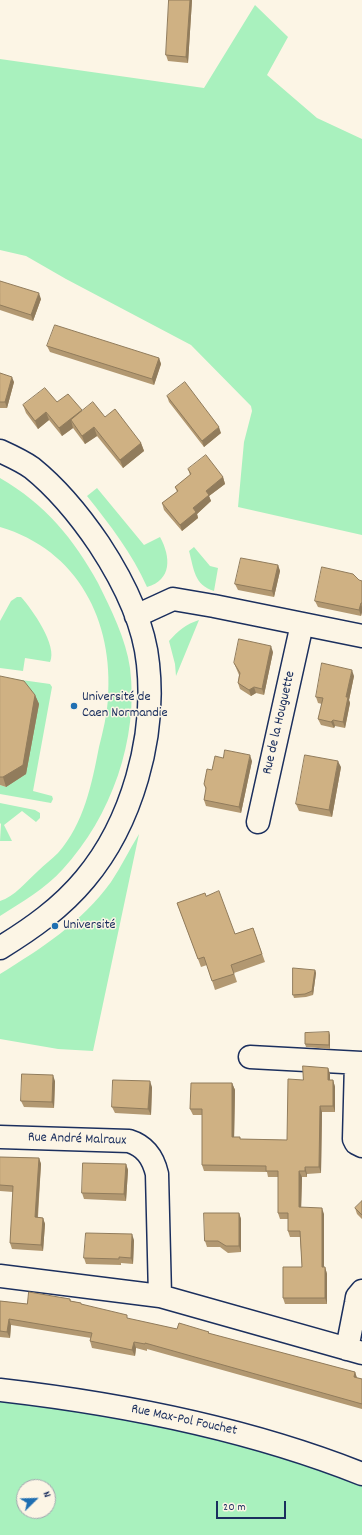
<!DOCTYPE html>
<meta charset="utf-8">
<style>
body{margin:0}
#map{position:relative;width:362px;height:1535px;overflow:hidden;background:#fcf5e5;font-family:Dekko,sans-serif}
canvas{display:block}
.north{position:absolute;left:16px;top:1479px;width:40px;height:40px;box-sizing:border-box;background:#fcf5e5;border:1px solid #a2a6af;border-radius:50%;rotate:67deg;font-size:11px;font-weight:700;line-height:16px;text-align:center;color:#1b2f5e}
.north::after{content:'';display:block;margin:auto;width:14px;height:18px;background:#1f6fb2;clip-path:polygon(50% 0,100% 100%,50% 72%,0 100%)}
.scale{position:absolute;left:216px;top:1501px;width:70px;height:18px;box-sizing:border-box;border:2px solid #1b2f5e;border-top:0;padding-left:5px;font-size:12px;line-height:14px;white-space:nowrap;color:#1b2f5e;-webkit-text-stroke:3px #fcf5e5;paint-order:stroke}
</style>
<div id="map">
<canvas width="362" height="1535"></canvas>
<div class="north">N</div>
<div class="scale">20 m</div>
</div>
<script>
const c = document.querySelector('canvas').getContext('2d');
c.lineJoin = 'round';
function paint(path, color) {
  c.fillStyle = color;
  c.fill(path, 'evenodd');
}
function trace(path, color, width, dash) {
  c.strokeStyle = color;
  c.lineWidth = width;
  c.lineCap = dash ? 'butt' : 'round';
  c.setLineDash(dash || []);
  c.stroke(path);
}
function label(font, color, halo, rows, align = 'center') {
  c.font = font + ' Dekko,sans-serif';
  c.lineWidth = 3;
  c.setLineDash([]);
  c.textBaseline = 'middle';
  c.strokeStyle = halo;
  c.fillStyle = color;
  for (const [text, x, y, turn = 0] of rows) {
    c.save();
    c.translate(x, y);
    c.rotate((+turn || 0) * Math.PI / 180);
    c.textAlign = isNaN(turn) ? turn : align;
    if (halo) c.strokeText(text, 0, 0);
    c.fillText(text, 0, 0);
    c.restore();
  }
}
const green = new Path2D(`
 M 255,5 L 288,37 L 267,75 L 317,118 L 362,139 L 362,535 L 238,507 L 244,442 L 252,411 L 251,406 L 191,345 L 66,279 L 26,256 L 0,250 L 0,59 L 204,88 Z
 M 0,478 C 45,504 74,539 98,583 C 111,609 126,639 130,668 C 139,739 111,817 63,869 C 45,889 22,902 0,916 L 0,901 C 14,897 27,881 38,871 C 44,865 52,859 58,853 C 84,824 92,783 99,747 C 103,731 107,715 108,699 C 114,621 78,550 0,527 Z
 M 97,488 L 144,545 L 160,537 C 171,557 172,580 147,587 C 132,553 110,525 87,496 Z
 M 194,547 L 210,566 L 218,568 L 214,591 C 194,585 194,569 189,551 Z
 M 17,597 L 21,597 C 32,609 58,646 50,662 L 25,658 L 23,671 L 0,668 L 0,621 L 11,601 Z
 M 199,620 L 176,676 L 175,664 L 169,641 C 178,631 186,624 199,620 Z
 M 0,677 L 50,684 L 52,687 L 33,791 L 52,796 L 53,799 L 51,803 L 0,794 L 0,785 L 6,787 Z
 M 0,803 L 35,810 L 40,813 L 40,818 L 36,822 L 22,811 L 4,825 L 12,841 L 0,841 L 1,824 L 0,823 Z
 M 139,834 L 93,1051 L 58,1049 L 0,1039 L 0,974 C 42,948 81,923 111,882 C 121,867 129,850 139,834 Z
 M 0,1390 L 46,1395 L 362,1474 L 362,1535 L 0,1535 ZM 24,1487 L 48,1487 L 48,1511 L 24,1511 Z`);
const minor = new Path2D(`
 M 0,451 C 11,456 22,461 32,468 C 58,489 80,516 99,544 C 122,579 144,622 148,664 C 156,737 132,823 85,879 C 61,908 31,929 0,948
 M 136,616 L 173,599 L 214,606 L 362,636
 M 258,822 L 302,624
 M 250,1057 L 362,1063
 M 356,1063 L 354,1139 L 356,1143 L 362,1146
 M 0,1137 L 129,1141 C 145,1146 153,1157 157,1174 L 160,1296
 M 0,1276 L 160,1296 L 362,1353
 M 347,1349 L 356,1303 L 357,1297 L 362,1291
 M 0,1390 C 123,1404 246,1428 362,1474`);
const wall = new Path2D(`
 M 169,0 L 192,0 L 188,63 L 168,61 L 166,55 Z
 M 0,281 L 41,299 L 33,321 L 0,310 Z
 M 47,346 L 159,358 L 161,364 L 154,385 L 50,352 Z
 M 0,373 L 14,382 L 7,408 L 0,408 Z
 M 167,396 L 221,433 L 204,447 L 169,402 Z
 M 23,405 L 82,411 L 105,417 L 141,443 L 144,451 L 123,468 L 97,436 L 85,444 L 73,428 L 62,436 L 49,420 L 38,429 L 26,413 Z
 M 188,469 L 223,477 L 225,484 L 209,496 L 211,501 L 197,514 L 198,518 L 182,531 L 164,510 L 162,503 L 177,492 L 175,487 L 190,475 Z
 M 278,565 L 280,571 L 274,597 L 238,590 L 235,584 Z
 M 362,581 L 362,612 L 361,616 L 318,607 L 315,601 Z
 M 273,652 L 264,695 L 256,693 L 251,696 L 240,689 L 238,683 L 239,675 L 234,663 Z
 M 0,676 L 35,695 L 39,704 L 26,774 L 6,787 L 0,785 Z
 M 354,676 L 349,700 L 350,703 L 345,728 L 335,726 L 334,728 L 321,725 L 318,719 L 322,704 L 318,703 L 316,697 Z
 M 223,758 L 252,761 L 241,813 L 206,806 L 204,800 L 206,790 L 204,784 L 212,770 Z
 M 341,767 L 332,817 L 299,811 L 296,804 Z
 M 206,896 L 235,934 L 253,928 L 265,962 L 234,973 L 237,982 L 215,990 L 207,965 L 201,967 L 177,903 Z
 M 315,970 L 316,973 L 313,995 L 306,997 L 294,998 L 293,995 Z
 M 330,1035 L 330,1049 L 306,1047 L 305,1044 Z
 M 328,1068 L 330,1074 L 330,1080 L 333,1080 L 335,1087 L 335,1112 L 322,1112 L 321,1173 L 307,1174 L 307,1177 L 302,1177 L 301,1207 L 324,1214 L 324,1267 L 325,1267 L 327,1274 L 327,1304 L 285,1304 L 283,1298 L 302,1267 L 300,1237 L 290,1237 L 288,1231 L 288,1219 L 280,1219 L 278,1213 L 278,1177 L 268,1177 L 267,1172 L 204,1171 L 202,1165 L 202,1115 L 193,1115 L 190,1109 L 232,1083 L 235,1090 L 234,1137 L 241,1139 L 287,1140 L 303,1080 Z
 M 55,1081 L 54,1108 L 24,1107 L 21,1101 Z
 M 152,1087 L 151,1115 L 115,1113 L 112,1107 Z
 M 0,1157 L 39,1158 L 41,1164 L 38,1217 L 43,1218 L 45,1224 L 43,1251 L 12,1249 L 10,1243 L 13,1192 L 0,1191 Z
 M 126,1164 L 128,1170 L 126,1201 L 84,1199 L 82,1193 Z
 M 362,1201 L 362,1219 L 357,1214 L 355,1208 Z
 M 239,1213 L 241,1219 L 241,1252 L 228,1253 L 220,1247 L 207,1247 L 205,1241 Z
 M 134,1240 L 133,1264 L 121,1263 L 121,1265 L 86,1264 L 84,1258 Z
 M 70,1299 L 71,1301 L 81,1303 L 81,1304 L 129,1319 L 177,1329 L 210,1334 L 355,1372 L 357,1378 L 362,1379 L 362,1409 L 147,1349 L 147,1351 L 136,1348 L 135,1356 L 92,1348 L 90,1341 L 91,1338 L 11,1325 L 10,1338 L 0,1337 L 0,1301 L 27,1304 Z`);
const shadedWall = new Path2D(`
 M 190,0 L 192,0 L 188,63 L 186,57 Z
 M 39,293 L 41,299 L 33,321 L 31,315 Z
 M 159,358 L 161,364 L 154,385 L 152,379 Z
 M 12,377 L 14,382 L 7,408 L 5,402 Z
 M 82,410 L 71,420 L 73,428 L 62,436 L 59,428 Z
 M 46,412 L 49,420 L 38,429 L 35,421 Z
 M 94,427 L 97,436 L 85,444 L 82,436 Z
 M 219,427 L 221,433 L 204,447 L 202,441 Z
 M 141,443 L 144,451 L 123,468 L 120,460 Z
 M 223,477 L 225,484 L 209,496 L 211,501 L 197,514 L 198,518 L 182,531 L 180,525 L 206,491 Z
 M 278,565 L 280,571 L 274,597 L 272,591 Z
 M 361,603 L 362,607 L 362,612 L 361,616 L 359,610 Z
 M 271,646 L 273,652 L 264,695 L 262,689 Z
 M 352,670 L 354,676 L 349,700 L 350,703 L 345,728 L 343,722 L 346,697 Z
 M 254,687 L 256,693 L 251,696 L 249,690 Z
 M 35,695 L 39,704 L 26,774 L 6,787 L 3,777 Z
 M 333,720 L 335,726 L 334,728 L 331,722 Z
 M 250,755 L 252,761 L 241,813 L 239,807 Z
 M 338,761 L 341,767 L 332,817 L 329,810 Z
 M 315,970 L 316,973 L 313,995 L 312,991 Z
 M 329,1032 L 330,1035 L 330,1049 L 329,1045 Z
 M 328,1068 L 330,1074 L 330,1086 L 328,1080 Z
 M 53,1075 L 55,1081 L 54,1108 L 52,1102 Z
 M 333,1080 L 335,1087 L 335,1112 L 333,1106 Z
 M 150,1081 L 152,1087 L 151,1115 L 148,1109 Z
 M 232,1083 L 235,1090 L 234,1143 L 232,1137 Z
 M 320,1106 L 322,1112 L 321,1173 L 319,1167 Z
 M 39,1158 L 41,1164 L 37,1223 L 35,1217 Z
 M 126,1164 L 128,1170 L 126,1201 L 124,1194 Z
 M 305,1167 L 307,1174 L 307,1177 L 305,1171 Z
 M 299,1171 L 302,1177 L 301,1214 L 299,1207 Z
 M 322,1208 L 324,1214 L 324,1274 L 322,1267 Z
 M 239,1213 L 241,1219 L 241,1252 L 239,1246 Z
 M 43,1218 L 45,1224 L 43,1251 L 41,1245 Z
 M 132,1234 L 134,1240 L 133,1264 L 131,1258 Z
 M 325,1267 L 327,1274 L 327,1304 L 325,1298 Z
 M 9,1319 L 11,1325 L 10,1338 L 7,1332 Z
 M 134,1342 L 136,1348 L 135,1356 L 132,1350 Z
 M 355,1372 L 357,1378 L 354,1377 Z`);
const building = new Path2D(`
 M 169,0 L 190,0 L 186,57 L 166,55 Z
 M 0,281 L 39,293 L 31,315 L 0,305 Z
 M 55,325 L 159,358 L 152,379 L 47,346 Z
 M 0,373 L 12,377 L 5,402 L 0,402 Z
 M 185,382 L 219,427 L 202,441 L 167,396 Z
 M 45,388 L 57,402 L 68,394 L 82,410 L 59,428 L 46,412 L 35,421 L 23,405 Z
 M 93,402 L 105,417 L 115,409 L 141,443 L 120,460 L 94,427 L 82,436 L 71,420 Z
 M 206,455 L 223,477 L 206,491 L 209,495 L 193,508 L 196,512 L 180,525 L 162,503 L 178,491 L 175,487 L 191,474 L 188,469 Z
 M 241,558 L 278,565 L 272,591 L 235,584 Z
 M 322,567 L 353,574 L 359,580 L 362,581 L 362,603 L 361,603 L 359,610 L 315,601 Z
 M 239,639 L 271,646 L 262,689 L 254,687 L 249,690 L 238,683 L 240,673 L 234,663 Z
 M 322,663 L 352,670 L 346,697 L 348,697 L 343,722 L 333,720 L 331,722 L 318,719 L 323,698 L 316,697 Z
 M 0,676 L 24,681 L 35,695 L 23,765 L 3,777 L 0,777 Z
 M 225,750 L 250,755 L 239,807 L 204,800 L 206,788 L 204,784 L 207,769 L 212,770 L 215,756 L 223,758 Z
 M 305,755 L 338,761 L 329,810 L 296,804 Z
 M 219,891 L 235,934 L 253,928 L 262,954 L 231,965 L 234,974 L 212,981 L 204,957 L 198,959 L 177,903 L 205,893 L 206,896 Z
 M 293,968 L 315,970 L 312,991 L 305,994 L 293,995 Z
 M 329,1032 L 329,1045 L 305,1044 L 305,1033 Z
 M 303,1066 L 328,1068 L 328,1080 L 333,1080 L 333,1106 L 320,1106 L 319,1167 L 305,1167 L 305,1171 L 299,1171 L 299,1207 L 322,1208 L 322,1267 L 325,1267 L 325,1298 L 283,1298 L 283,1267 L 302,1267 L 300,1231 L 288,1231 L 288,1213 L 278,1213 L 278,1171 L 266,1171 L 266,1166 L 202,1165 L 202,1109 L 190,1109 L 191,1083 L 232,1083 L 232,1137 L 240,1137 L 240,1139 L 287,1140 L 288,1079 L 303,1080 Z
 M 22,1074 L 53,1075 L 52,1102 L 21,1101 Z
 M 113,1080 L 150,1081 L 148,1109 L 112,1107 Z
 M 0,1157 L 39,1158 L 35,1217 L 43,1218 L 41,1245 L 10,1243 L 13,1186 L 0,1185 Z
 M 83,1163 L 126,1164 L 124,1194 L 82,1193 Z
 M 362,1201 L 362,1215 L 355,1208 Z
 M 204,1213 L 239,1213 L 239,1246 L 226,1246 L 218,1241 L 205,1241 Z
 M 86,1233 L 132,1234 L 131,1258 L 119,1257 L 119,1259 L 84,1258 Z
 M 29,1292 L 70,1299 L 70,1301 L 81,1303 L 81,1304 L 127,1315 L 127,1318 L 177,1329 L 179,1323 L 209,1332 L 208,1333 L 355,1372 L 354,1377 L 362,1379 L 362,1404 L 145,1343 L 145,1344 L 134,1342 L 132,1350 L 90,1341 L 92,1333 L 9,1319 L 7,1332 L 0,1331 L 0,1301 L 27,1304 Z`);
const markers = [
 [74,706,4,"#1f6fb2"],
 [55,926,4,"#1f6fb2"]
];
const poiNames = [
 ["Université de",82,698],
 ["Caen Normandie",82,714],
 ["Université",63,926]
];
const streetNames = [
 ["Rue de la Houguette",280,723,-77],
 ["Rue André Malraux",77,1140,2],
 ["Rue Max-Pol Fouchet",184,1421,12]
];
paint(green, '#a9f1be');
trace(minor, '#1b2f5e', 25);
trace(minor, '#fcf5e5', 22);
paint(wall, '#b29871');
paint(shadedWall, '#917c5c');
paint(building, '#cfb183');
trace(building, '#917c5c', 1);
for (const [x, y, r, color] of markers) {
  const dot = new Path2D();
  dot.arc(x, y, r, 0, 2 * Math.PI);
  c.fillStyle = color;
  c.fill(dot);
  trace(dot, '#fcf5e5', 1.5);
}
label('14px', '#1b2f5e', '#fcf5e5', poiNames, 'left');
label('14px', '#1b2f5e', '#fcf5e5', streetNames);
</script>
